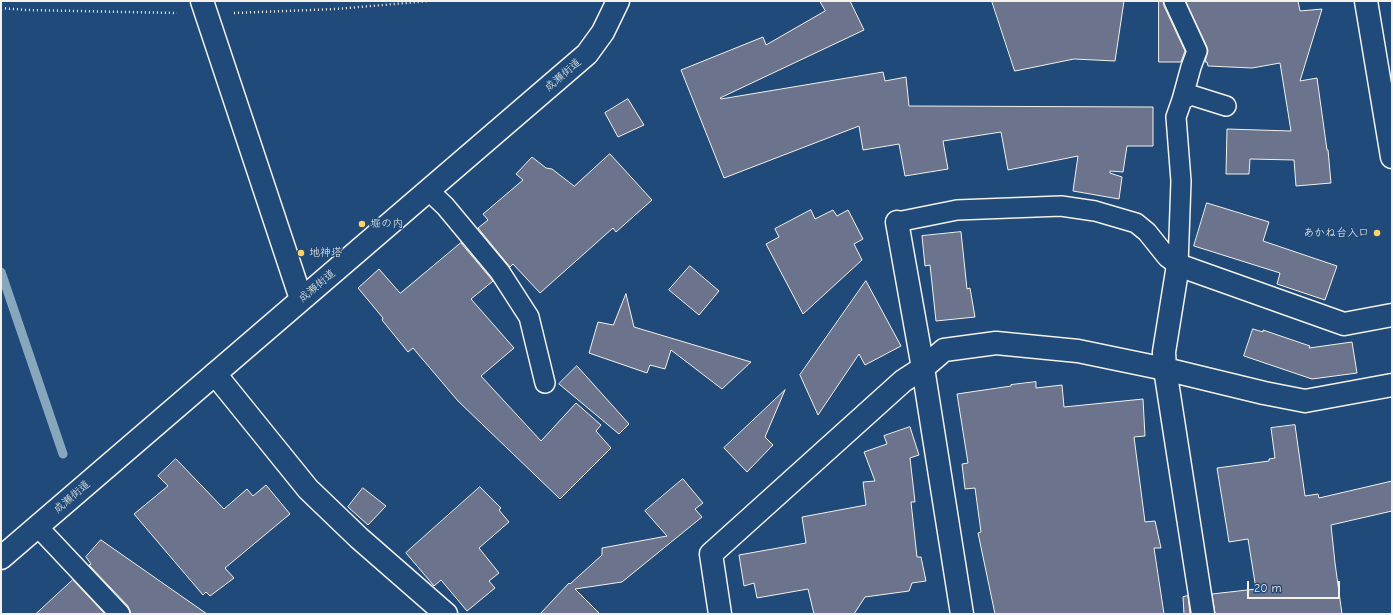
<!DOCTYPE html>
<meta charset="utf-8">
<style>
body{margin:0}
#map{position:relative;width:1393px;height:615px;overflow:hidden;background:#1f4a7a;font-family:"Comic Neue",sans-serif}
canvas{display:block}
.frame{position:absolute;inset:0;border:2px solid #f4f1e8;pointer-events:none}
.scale{position:absolute;left:1247px;top:581px;width:93px;height:18px;box-sizing:border-box;border:2px solid #f4f1e8;border-top:0;padding-left:5px;font-size:12px;line-height:14px;white-space:nowrap;color:#f4f1e8;-webkit-text-stroke:3px #1f4a7a;paint-order:stroke}
</style>
<div id="map">
<canvas width="1393" height="615"></canvas>
<div class="frame"></div>
<div class="scale">20 m</div>
</div>
<script>
const c = document.querySelector('canvas').getContext('2d');
c.lineJoin = 'round';
function trace(path, color, width, dash) {
  c.strokeStyle = color;
  c.lineWidth = width;
  c.lineCap = dash ? 'butt' : 'round';
  c.setLineDash(dash || []);
  c.stroke(path);
}
function paint(path, color) {
  c.fillStyle = color;
  c.fill(path, 'evenodd');
}
function label(font, color, halo, rows, align = 'center') {
  c.font = font + ' "Comic Neue","Klee One",sans-serif';
  c.lineWidth = 3;
  c.setLineDash([]);
  c.textBaseline = 'middle';
  c.strokeStyle = halo;
  c.fillStyle = color;
  for (const [text, x, y, turn = 0] of rows) {
    c.save();
    c.translate(x, y);
    c.rotate((+turn || 0) * Math.PI / 180);
    c.textAlign = isNaN(turn) ? turn : align;
    if (halo) c.strokeText(text, 0, 0);
    c.fillText(text, 0, 0);
    c.restore();
  }
}
const stream = new Path2D(`
 M 1,272 L 63,454`);
const building = new Path2D(`
 M 820,1 L 850,1 L 864,30 L 720,98 L 721,99 L 883,72 L 885,81 L 906,77 L 909,106 L 1153,107 L 1153,146 L 1127,146 L 1123,172 L 1110,171 L 1110,173 L 1122,177 L 1119,199 L 1073,191 L 1078,156 L 1008,170 L 1001,132 L 943,141 L 948,169 L 905,176 L 899,144 L 863,150 L 859,126 L 724,178 L 681,70 L 763,37 L 766,45 L 825,11 Z
 M 992,1 L 1124,1 L 1115,61 L 1074,59 L 1015,71 Z
 M 1159,1 L 1163,1 L 1164,6 L 1185,51 L 1181,62 L 1159,62 Z
 M 1186,1 L 1298,1 L 1300,11 L 1322,9 L 1300,81 L 1317,78 L 1327,150 L 1328,150 L 1331,183 L 1296,186 L 1294,160 L 1250,159 L 1249,174 L 1226,174 L 1227,129 L 1291,131 L 1280,63 L 1252,68 L 1208,66 L 1207,62 L 1205,62 L 1208,51 L 1207,47 Z
 M 628,99 L 644,125 L 618,137 L 605,113 Z
 M 610,154 L 652,200 L 616,232 L 613,228 L 540,293 L 513,264 L 510,267 L 478,228 L 488,220 L 483,214 L 523,180 L 516,174 L 532,157 L 546,168 L 552,169 L 574,186 Z
 M 1207,203 L 1269,222 L 1263,241 L 1337,266 L 1325,300 L 1277,284 L 1280,273 L 1194,246 Z
 M 811,210 L 815,219 L 833,210 L 837,216 L 848,210 L 863,239 L 854,244 L 862,260 L 803,314 L 766,244 L 779,237 L 775,229 Z
 M 961,232 L 967,289 L 970,288 L 975,317 L 936,321 L 930,265 L 925,266 L 922,236 Z
 M 461,243 L 493,281 L 471,299 L 514,348 L 481,376 L 541,441 L 576,403 L 601,425 L 596,431 L 611,448 L 560,499 L 458,401 L 413,348 L 408,352 L 382,320 L 383,318 L 358,288 L 379,269 L 400,293 Z
 M 690,266 L 719,291 L 699,315 L 669,290 Z
 M 866,281 L 901,346 L 865,365 L 859,354 L 818,415 L 800,375 Z
 M 626,294 L 634,327 L 751,362 L 722,389 L 671,350 L 665,369 L 650,365 L 647,373 L 589,353 L 598,322 L 613,325 Z
 M 1253,329 L 1263,332 L 1263,330 L 1310,346 L 1309,348 L 1352,342 L 1357,373 L 1312,379 L 1244,356 Z
 M 577,366 L 629,424 L 619,434 L 559,384 Z
 M 1036,382 L 1036,388 L 1062,385 L 1064,407 L 1143,399 L 1145,436 L 1134,437 L 1145,522 L 1155,521 L 1161,548 L 1154,548 L 1164,614 L 995,614 L 978,533 L 981,532 L 975,488 L 965,489 L 962,464 L 968,463 L 957,394 L 1011,386 L 1011,385 Z
 M 785,390 L 765,437 L 773,445 L 747,472 L 724,448 Z
 M 1295,425 L 1305,496 L 1318,494 L 1319,498 L 1392,481 L 1392,511 L 1331,525 L 1335,563 L 1342,614 L 1215,614 L 1212,594 L 1256,589 L 1248,539 L 1229,542 L 1217,468 L 1269,461 L 1269,459 L 1275,458 L 1271,428 Z
 M 910,427 L 919,455 L 910,458 L 915,502 L 911,502 L 917,557 L 921,557 L 926,581 L 912,583 L 909,591 L 865,597 L 854,614 L 814,614 L 808,589 L 757,598 L 754,583 L 744,586 L 739,555 L 806,543 L 802,517 L 866,505 L 863,482 L 875,481 L 864,452 L 887,444 L 884,436 Z
 M 176,459 L 224,509 L 247,489 L 253,496 L 266,485 L 290,514 L 225,568 L 234,578 L 210,596 L 206,592 L 203,595 L 134,514 L 168,486 L 158,476 Z
 M 683,479 L 703,503 L 695,509 L 702,517 L 622,582 L 575,589 L 600,614 L 540,614 L 569,583 L 570,584 L 602,555 L 602,548 L 667,536 L 645,511 Z
 M 480,487 L 501,508 L 499,510 L 509,522 L 479,548 L 499,573 L 489,581 L 495,588 L 467,611 L 441,580 L 434,586 L 406,553 Z
 M 363,488 L 386,506 L 368,525 L 348,507 Z
 M 101,540 L 207,614 L 131,614 L 128,606 L 89,565 L 91,564 L 86,557 Z
 M 73,580 L 105,614 L 36,614 Z
 M 1188,596 L 1190,614 L 1184,614 L 1183,597 Z`);
const path = new Path2D(`
 M 1,8 L 26,10 L 177,13
 M 234,13 L 336,9 L 429,1`);
const lane = new Path2D(`
 M 1174,1 L 1197,51 L 1191,67 L 1182,100
 M 429,191 L 445,206 L 500,272 L 529,317 L 545,383
 M 897,222 L 957,210 L 1061,206 L 1095,211 L 1136,223 L 1147,232 L 1167,257 L 1178,265
 M 1178,265 L 1181,181 L 1176,117 L 1182,100 L 1191,95 L 1226,106
 M 38,527 L 120,614`);
const street = new Path2D(`
 M 202,1 L 301,299
 M 897,222 L 923,368 L 962,614
 M 1392,315 L 1344,324 L 1178,265 L 1164,352 L 1165,369 L 1264,393 L 1305,401 L 1392,385
 M 215,374 L 308,489 L 359,538 L 446,614
 M 720,614 L 711,554 L 903,381 L 923,368 L 944,350 L 996,343 L 1078,351 L 1165,369 L 1203,614`);
const secondary = new Path2D(`
 M 1366,1 L 1392,157
 M 1,558 L 587,54 L 603,32 L 618,1`);
const markers = [
 [362,224,4,"#ffd166"],
 [1377,233,4,"#ffd166"],
 [301,253,4,"#ffd166"]
];
const streetNames = [
 ["成瀬街道",563,75,-41],
 ["成瀬街道",317,286,-40],
 ["成瀬街道",72,497,-41]
];
const poiNames = [
 ["堀の内",370,224],
 ["あかね台入口",1369,233,"right"],
 ["地神塔",309,253]
];
trace(stream, '#89a7bc', 9);
paint(building, '#6b738d');
trace(building, '#f4f1e8', 1);
trace(lane, '#f4f1e8', 22);
trace(street, '#f4f1e8', 25);
trace(secondary, '#f4f1e8', 25);
trace(path, '#f4f1e8', 2.5, [1, 3]);
trace(lane, '#1f4a7a', 19);
trace(street, '#1f4a7a', 22);
trace(secondary, '#1f4a7a', 22);
for (const [x, y, r, color] of markers) {
  const dot = new Path2D();
  dot.arc(x, y, r, 0, 2 * Math.PI);
  c.fillStyle = color;
  c.fill(dot);
  trace(dot, '#1f4a7a', 1.5);
}
label('11px', '#f4f1e8', '#1f4a7a', streetNames);
label('11px', '#f4f1e8', '#1f4a7a', poiNames, 'left');
</script>
